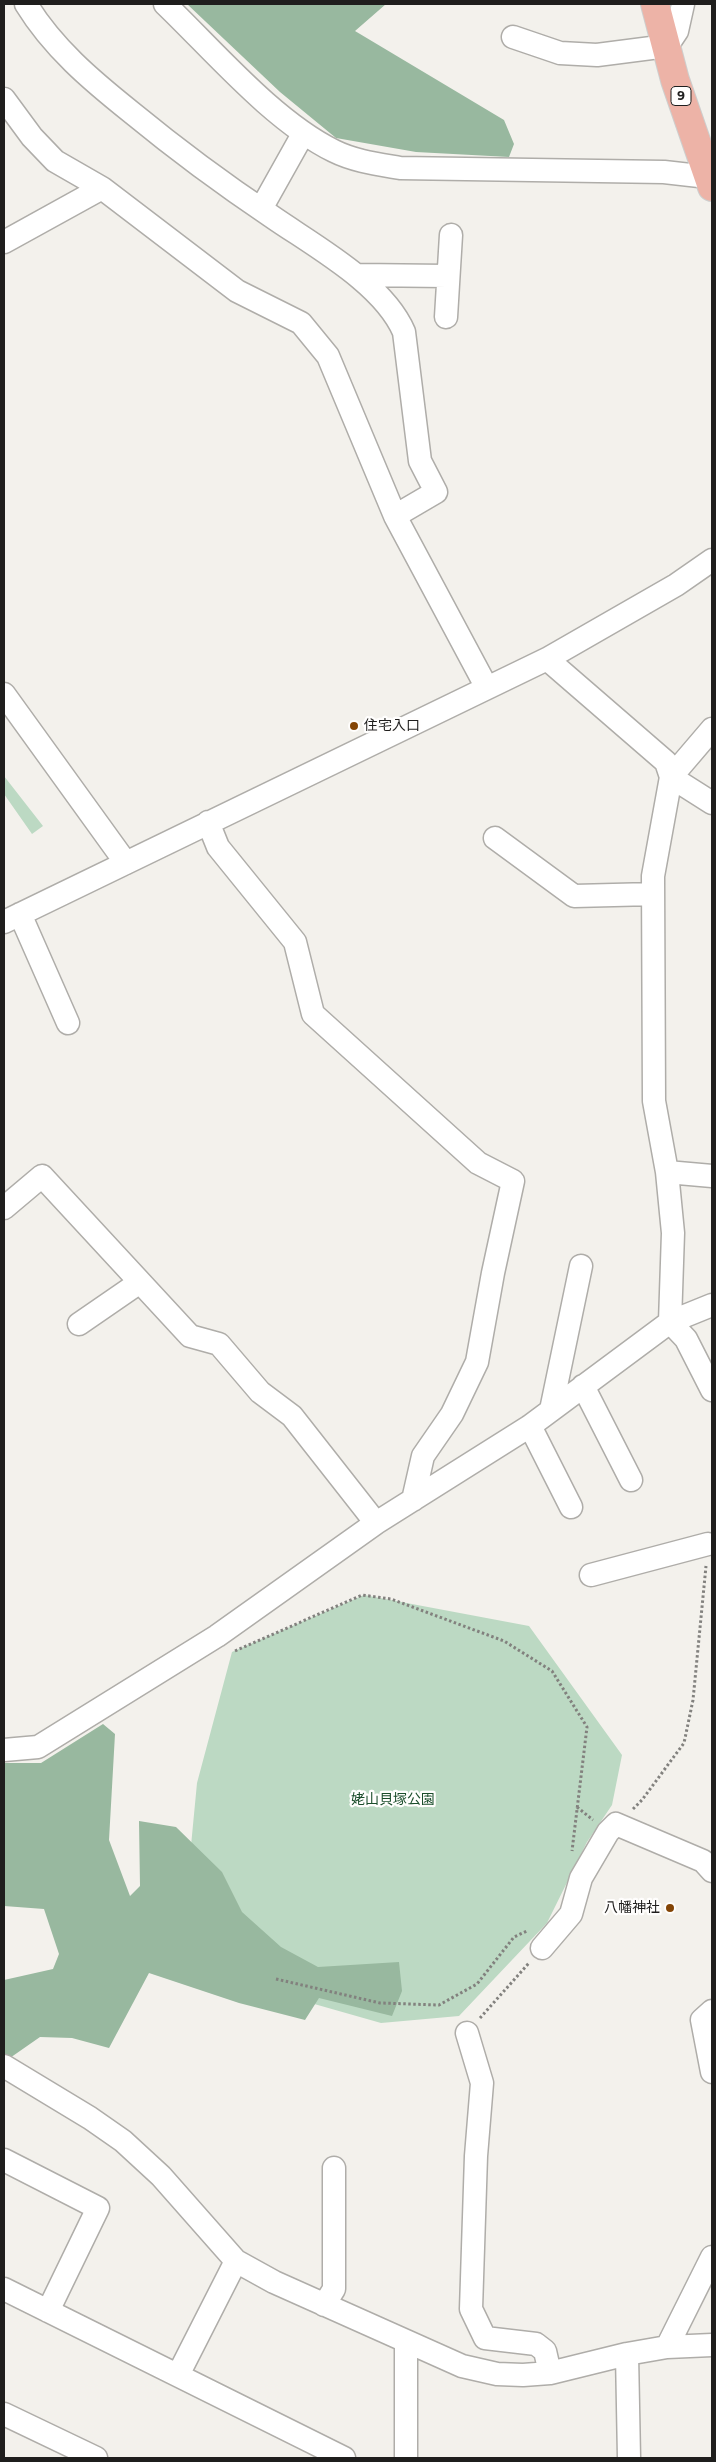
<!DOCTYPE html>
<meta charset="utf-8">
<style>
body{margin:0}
#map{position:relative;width:716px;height:2462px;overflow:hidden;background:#f3f1ec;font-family:Montserrat,sans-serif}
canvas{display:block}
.frame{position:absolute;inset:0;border:5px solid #1f1e1d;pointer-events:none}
</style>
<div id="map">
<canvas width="716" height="2462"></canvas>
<div class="frame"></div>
</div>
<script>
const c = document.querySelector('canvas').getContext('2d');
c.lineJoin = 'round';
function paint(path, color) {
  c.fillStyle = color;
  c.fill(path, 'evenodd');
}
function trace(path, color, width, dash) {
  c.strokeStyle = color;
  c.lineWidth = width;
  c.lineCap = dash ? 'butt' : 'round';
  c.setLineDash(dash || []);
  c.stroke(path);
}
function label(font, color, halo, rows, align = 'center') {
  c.font = font + ' Montserrat,"Noto Sans JP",sans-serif';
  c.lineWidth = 4.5;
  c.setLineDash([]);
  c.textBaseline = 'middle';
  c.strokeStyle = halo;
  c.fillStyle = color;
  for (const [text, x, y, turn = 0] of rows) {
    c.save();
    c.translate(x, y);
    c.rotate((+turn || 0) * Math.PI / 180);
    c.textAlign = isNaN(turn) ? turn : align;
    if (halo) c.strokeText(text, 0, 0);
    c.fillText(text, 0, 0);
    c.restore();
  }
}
const green = new Path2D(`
 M 4,776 L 43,826 L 32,834 L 4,794 Z
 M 364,1595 L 529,1626 L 622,1755 L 612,1805 L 587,1842 L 547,1923 L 459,2016 L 381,2023 L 251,1986 L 186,1898 L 197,1783 L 232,1652 Z`);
const forest = new Path2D(`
 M 187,4 L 386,4 L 355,31 L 504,120 L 514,144 L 509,157 L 416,152 L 336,138 L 280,92 Z
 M 103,1724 L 115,1734 L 109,1840 L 130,1896 L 140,1886 L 139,1821 L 176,1827 L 222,1872 L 242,1912 L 281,1947 L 318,1967 L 399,1962 L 402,1991 L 392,2016 L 319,1998 L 305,2020 L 239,2003 L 149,1973 L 109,2048 L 72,2038 L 40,2037 L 7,2060 L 4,2058 L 4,1980 L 53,1969 L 59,1954 L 44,1909 L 4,1906 L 4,1763 L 41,1763 Z`);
const path = new Path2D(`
 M 235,1651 L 362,1595 L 391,1599 L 504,1641 L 552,1671 L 587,1727 L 572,1851
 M 577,1807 L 593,1820
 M 633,1809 L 642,1800 L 684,1743 L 693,1700 L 706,1566
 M 276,1979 L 380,2003 L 439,2005 L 477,1984 L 514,1937 L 527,1931
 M 480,2018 L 529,1963`);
const minor = new Path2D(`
 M 26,4 C 53,48 91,80 131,112 C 176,149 223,184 271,216 C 314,246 383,283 404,332 L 420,461 L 436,492 L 395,516
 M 165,4 C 214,51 273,121 334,151 C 354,161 377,164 400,168 L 664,172 L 708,177
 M 513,37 L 560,53 L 597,55 L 667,46 L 677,31 L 683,4
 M 4,99 L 32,137 L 55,161 L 102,188 L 237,291 L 301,323 L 328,356 L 395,516 L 487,688
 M 261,209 L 303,134
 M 4,242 L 102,188
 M 357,275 L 447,276
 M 446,317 L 451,235
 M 547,659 L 666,762 L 671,777 L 653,876 L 654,1101 L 667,1172 L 673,1233 L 670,1322 L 686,1339 L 712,1390
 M 4,694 L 126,863
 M 712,729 L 671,777 L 712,803
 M 208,822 L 218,847 L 295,942 L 313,1014 L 478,1163 L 513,1181 L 493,1273 L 477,1362 L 452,1414 L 423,1456 L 413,1500
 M 495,838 L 574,896 L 653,894
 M 20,914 L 68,1023
 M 4,922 L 547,659 L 676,585 L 712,560
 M 667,1172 L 712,1176
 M 4,1208 L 42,1176 L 190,1336 L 219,1344 L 260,1392 L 292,1416 L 376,1523
 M 79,1324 L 140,1282
 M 583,1386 L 631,1480
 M 551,1410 L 581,1266
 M 530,1426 L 571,1507
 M 591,1575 L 708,1544
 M 4,1750 L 38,1747 L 217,1636 L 376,1523 L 530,1426 L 670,1322 L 712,1305
 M 542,1948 L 571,1914 L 581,1878 L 608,1832 L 616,1824 L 703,1861 L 712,1871
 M 712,2011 L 702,2020 L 712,2072
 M 467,2033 L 482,2083 L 476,2156 L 471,2309 L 485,2338 L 536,2344 L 545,2351 L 550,2373
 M 4,2066 L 90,2118 L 123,2141 L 161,2176 L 236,2261 L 274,2282 L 462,2366 L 497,2374 L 523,2375 L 550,2373 L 627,2354 L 667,2347 L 712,2345
 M 4,2160 L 98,2208 L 48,2311
 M 4,2289 L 344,2458
 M 324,2305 L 334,2289 L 334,2168
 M 667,2347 L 712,2257
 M 627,2354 L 629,2458
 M 178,2375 L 236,2261
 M 4,2414 L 96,2458
 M 406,2458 L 406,2343`);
const major = new Path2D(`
 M 655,4 L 675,80 L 712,187`);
const markers = [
 [354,726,5,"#834405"],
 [670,1908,5,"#834405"]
];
const shields = [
 [681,96,20]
];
const shieldNames = [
 ["9",681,96]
];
const poiNames = [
 ["住宅入口",364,726],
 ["八幡神社",660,1908,"right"]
];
const parkNames = [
 ["姥山貝塚公園",393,1800]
];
paint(green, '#bcd9c3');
paint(forest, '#98b89f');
trace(minor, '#afada9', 25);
trace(major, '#cececd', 30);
trace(path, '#82817e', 3, [2.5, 2.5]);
trace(minor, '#fff', 22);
trace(major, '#edb3a7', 28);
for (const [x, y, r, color] of markers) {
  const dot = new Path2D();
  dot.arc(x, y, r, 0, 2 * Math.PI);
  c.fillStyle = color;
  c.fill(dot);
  trace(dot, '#fffefd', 2);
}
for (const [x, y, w] of shields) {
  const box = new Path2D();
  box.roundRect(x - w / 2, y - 9.5, w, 19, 4);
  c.fillStyle = '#fffefd';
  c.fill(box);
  trace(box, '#1f1e1d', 1);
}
label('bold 12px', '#1f1e1d', null, shieldNames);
label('14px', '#1f1e1d', '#fffefd', poiNames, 'left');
label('14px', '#1b4d2b', '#fffefd', parkNames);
</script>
